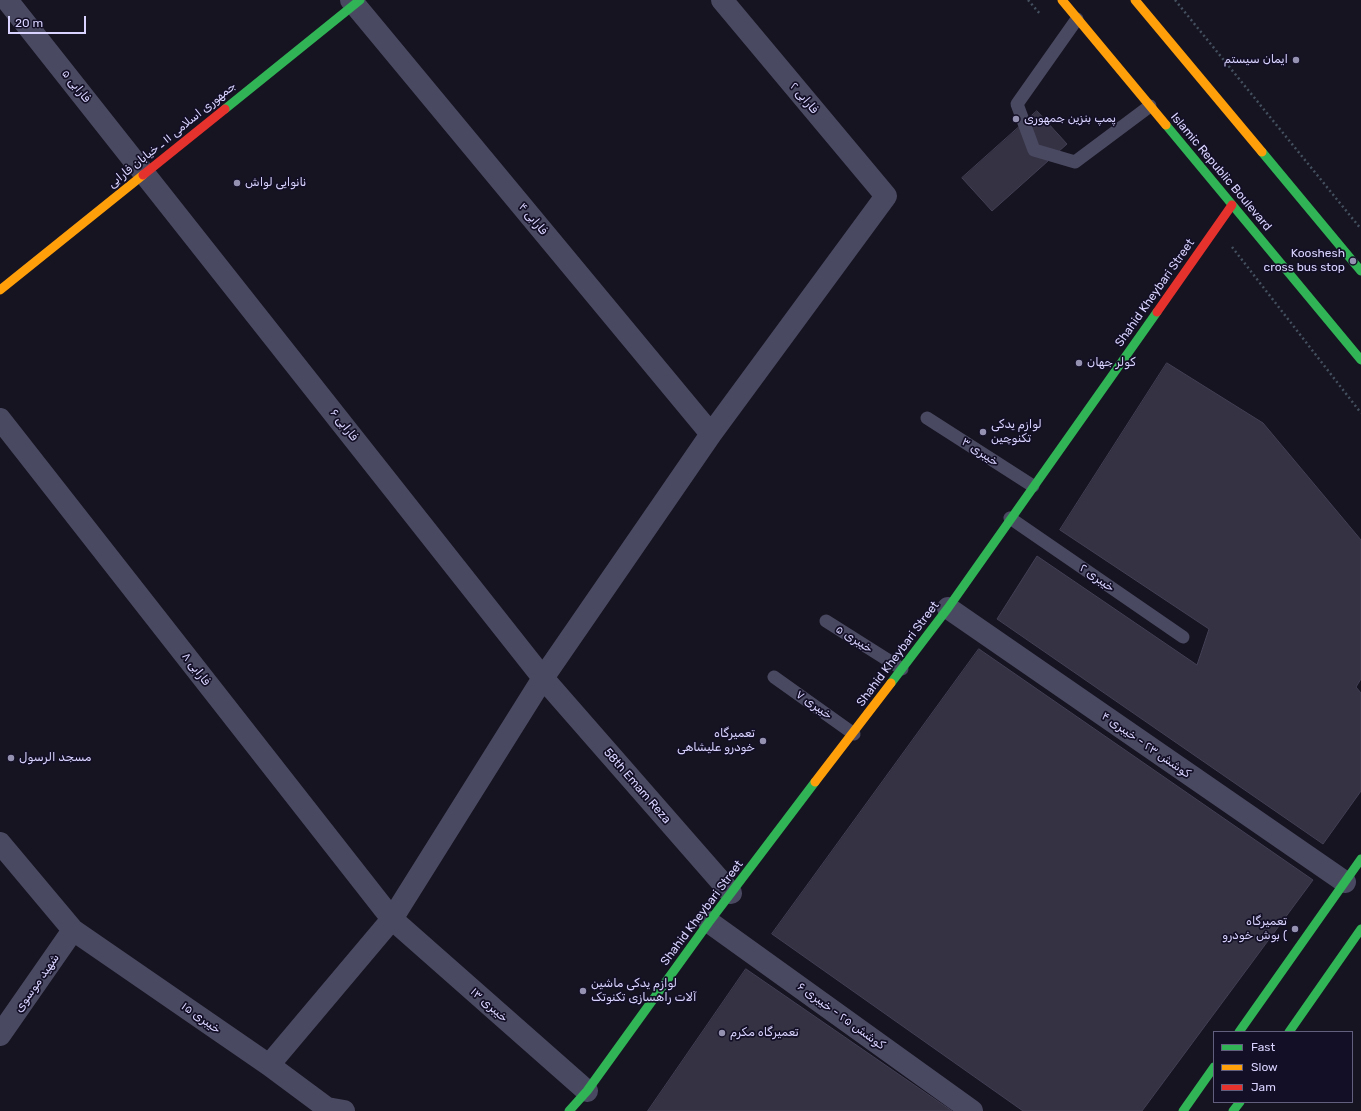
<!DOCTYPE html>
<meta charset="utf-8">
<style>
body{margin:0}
#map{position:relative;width:1361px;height:1111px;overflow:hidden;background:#161421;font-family:Rubik,sans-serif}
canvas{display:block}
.legend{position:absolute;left:1213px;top:1031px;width:140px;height:72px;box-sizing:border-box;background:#130f26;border:1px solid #625e7d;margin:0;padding:5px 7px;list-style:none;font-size:12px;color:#d9d4ff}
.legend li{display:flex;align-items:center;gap:8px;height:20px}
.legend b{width:20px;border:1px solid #625e7d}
.scale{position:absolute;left:8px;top:16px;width:78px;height:18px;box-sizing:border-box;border:2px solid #d9d4ff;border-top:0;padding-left:5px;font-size:12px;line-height:14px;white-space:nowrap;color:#d9d4ff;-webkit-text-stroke:3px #130f26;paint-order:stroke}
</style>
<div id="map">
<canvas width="1361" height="1111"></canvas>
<ul class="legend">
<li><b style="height:5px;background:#30b455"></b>Fast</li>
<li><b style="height:5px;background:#ff9f0a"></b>Slow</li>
<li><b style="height:5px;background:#e5322d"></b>Jam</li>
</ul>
<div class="scale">20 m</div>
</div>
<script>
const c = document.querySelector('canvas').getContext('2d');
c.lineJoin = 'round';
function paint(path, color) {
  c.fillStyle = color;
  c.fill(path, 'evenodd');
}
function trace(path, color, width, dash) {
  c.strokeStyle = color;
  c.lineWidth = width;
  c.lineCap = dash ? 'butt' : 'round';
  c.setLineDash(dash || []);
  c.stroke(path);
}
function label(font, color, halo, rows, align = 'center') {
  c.font = font + ' Rubik,"Noto Naskh Arabic",sans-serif';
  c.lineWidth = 3.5;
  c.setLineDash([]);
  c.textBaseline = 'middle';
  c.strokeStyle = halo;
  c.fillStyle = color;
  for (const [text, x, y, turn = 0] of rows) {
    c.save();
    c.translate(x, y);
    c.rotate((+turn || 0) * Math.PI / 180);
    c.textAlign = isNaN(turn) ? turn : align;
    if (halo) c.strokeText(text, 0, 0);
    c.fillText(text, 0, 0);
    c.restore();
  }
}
const building = new Path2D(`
 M 1037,111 L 1067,144 L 992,211 L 962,178 Z
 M 1167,363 L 1263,423 L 1361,540 L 1361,679 L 1356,687 L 1361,693 L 1361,791 L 1323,844 L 997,619 L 1037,556 L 1197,665 L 1209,629 L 1060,530 Z
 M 979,649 L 1313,880 L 1142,1111 L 1023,1111 L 772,934 Z
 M 746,969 L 952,1111 L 648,1111 Z`);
const path = new Path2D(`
 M 1028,0 L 1041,15
 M 1175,0 L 1361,229
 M 1232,247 L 1361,413`);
const lane = new Path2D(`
 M 1077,19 L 1017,104 L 1034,150 L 1075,162 L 1150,106
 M 927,418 L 1033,486
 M 1010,518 L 1183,637
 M 826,621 L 902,669
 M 774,677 L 854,734`);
const street = new Path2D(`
 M 7,0 L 543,678 L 731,893
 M 351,0 L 711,434
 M 0,419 L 392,919 L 587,1091
 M 948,608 L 1345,882
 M 0,843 L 73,930 L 269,1065 L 327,1108 L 344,1111
 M 709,922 L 972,1111
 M 0,1035 L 73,930
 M 269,1065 L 392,919 L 543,678 L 711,434 L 886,196 L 722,0`);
const fast = new Path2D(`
 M 225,109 L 360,0
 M 1166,125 L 1361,360
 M 1262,152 L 1361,271
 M 891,683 L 948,608 L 1157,312
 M 1239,1032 L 1361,859
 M 1289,1032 L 1361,929
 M 569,1111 L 587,1091 L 709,922 L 815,782
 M 1183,1111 L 1214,1067
 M 1233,1111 L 1240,1102`);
const slow = new Path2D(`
 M 1062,0 L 1166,125
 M 1135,0 L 1262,152
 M 0,290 L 143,175
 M 815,782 L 891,683`);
const jam = new Path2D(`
 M 143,175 L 225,109
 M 1157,312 L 1232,205`);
const markers = [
 [1296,60,4,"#9591b1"],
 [1016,119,4,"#9591b1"],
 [237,183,4,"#9591b1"],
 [1353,261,4,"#9591b1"],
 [1079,363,4,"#9591b1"],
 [983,432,4,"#9591b1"],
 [763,741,4,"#9591b1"],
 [11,758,4,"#9591b1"],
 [1295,929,4,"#9591b1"],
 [583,991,4,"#9591b1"],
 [722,1033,4,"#9591b1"]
];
const poiNames = [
 ["ایمان سیستم",1288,60,"right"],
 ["پمپ بنزین جمهوری",1024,119],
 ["نانوایی لواش",245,183],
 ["Kooshesh",1345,254,"right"],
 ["cross bus stop",1345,268,"right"],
 ["کولر جهان",1087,363],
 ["لوازم یدکی",991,425],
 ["تکنوچین",991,439],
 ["تعمیرگاه",755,734,"right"],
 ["خودرو علیشاهی",755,748,"right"],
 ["مسجد الرسول",19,758],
 ["تعمیرگاه",1287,922,"right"],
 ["بوش خودرو (",1287,936,"right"],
 ["لوازم یدکی ماشین",591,984],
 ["آلات راهسازی تکنوتک",591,998],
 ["تعمیرگاه مکرم",730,1033]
];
const streetNames = [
 ["فارابی ۵",76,86,51],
 ["فارابی ۲",804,98,50],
 ["جمهوری اسلامی ۱۱ ـ خیابان فارابی",172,135,-39],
 ["Islamic Republic Boulevard",1221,172,50],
 ["فارابی ۴",533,219,50],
 ["Shahid Kheybari Street",1155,293,-55],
 ["فارابی ۶",344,425,52],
 ["خیبری ۳",980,452,33],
 ["خیبری ۲",1097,578,35],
 ["خیبری ۵",854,639,32],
 ["Shahid Kheybari Street",898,654,-53],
 ["فارابی ۸",196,669,52],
 ["خیبری ۷",814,705,35],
 ["کوشش ۲۳ - خیبری ۴",1146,745,35],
 ["58th Emam Reza",637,786,49],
 ["Shahid Kheybari Street",702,913,-53],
 ["شهید موسوی",37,983,-55],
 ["خیبری ۱۳",489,1005,41],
 ["کوشش ۲۵ - خیبری ۶",841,1016,36],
 ["خیبری ۱۵",201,1018,35]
];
paint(building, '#343243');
trace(building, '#433f54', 1);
trace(path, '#44505f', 2.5, [2, 3]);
trace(lane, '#4a4962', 13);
trace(street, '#4a4962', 22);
trace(fast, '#30b455', 9);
trace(slow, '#ff9f0a', 9);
trace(jam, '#e5322d', 9);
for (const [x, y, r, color] of markers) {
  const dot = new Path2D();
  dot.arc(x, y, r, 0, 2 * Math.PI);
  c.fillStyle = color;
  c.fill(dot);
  trace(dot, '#130f26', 1.5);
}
label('12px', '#d9d4ff', '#130f26', poiNames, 'left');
label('12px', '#d9d4ff', '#130f26', streetNames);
</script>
